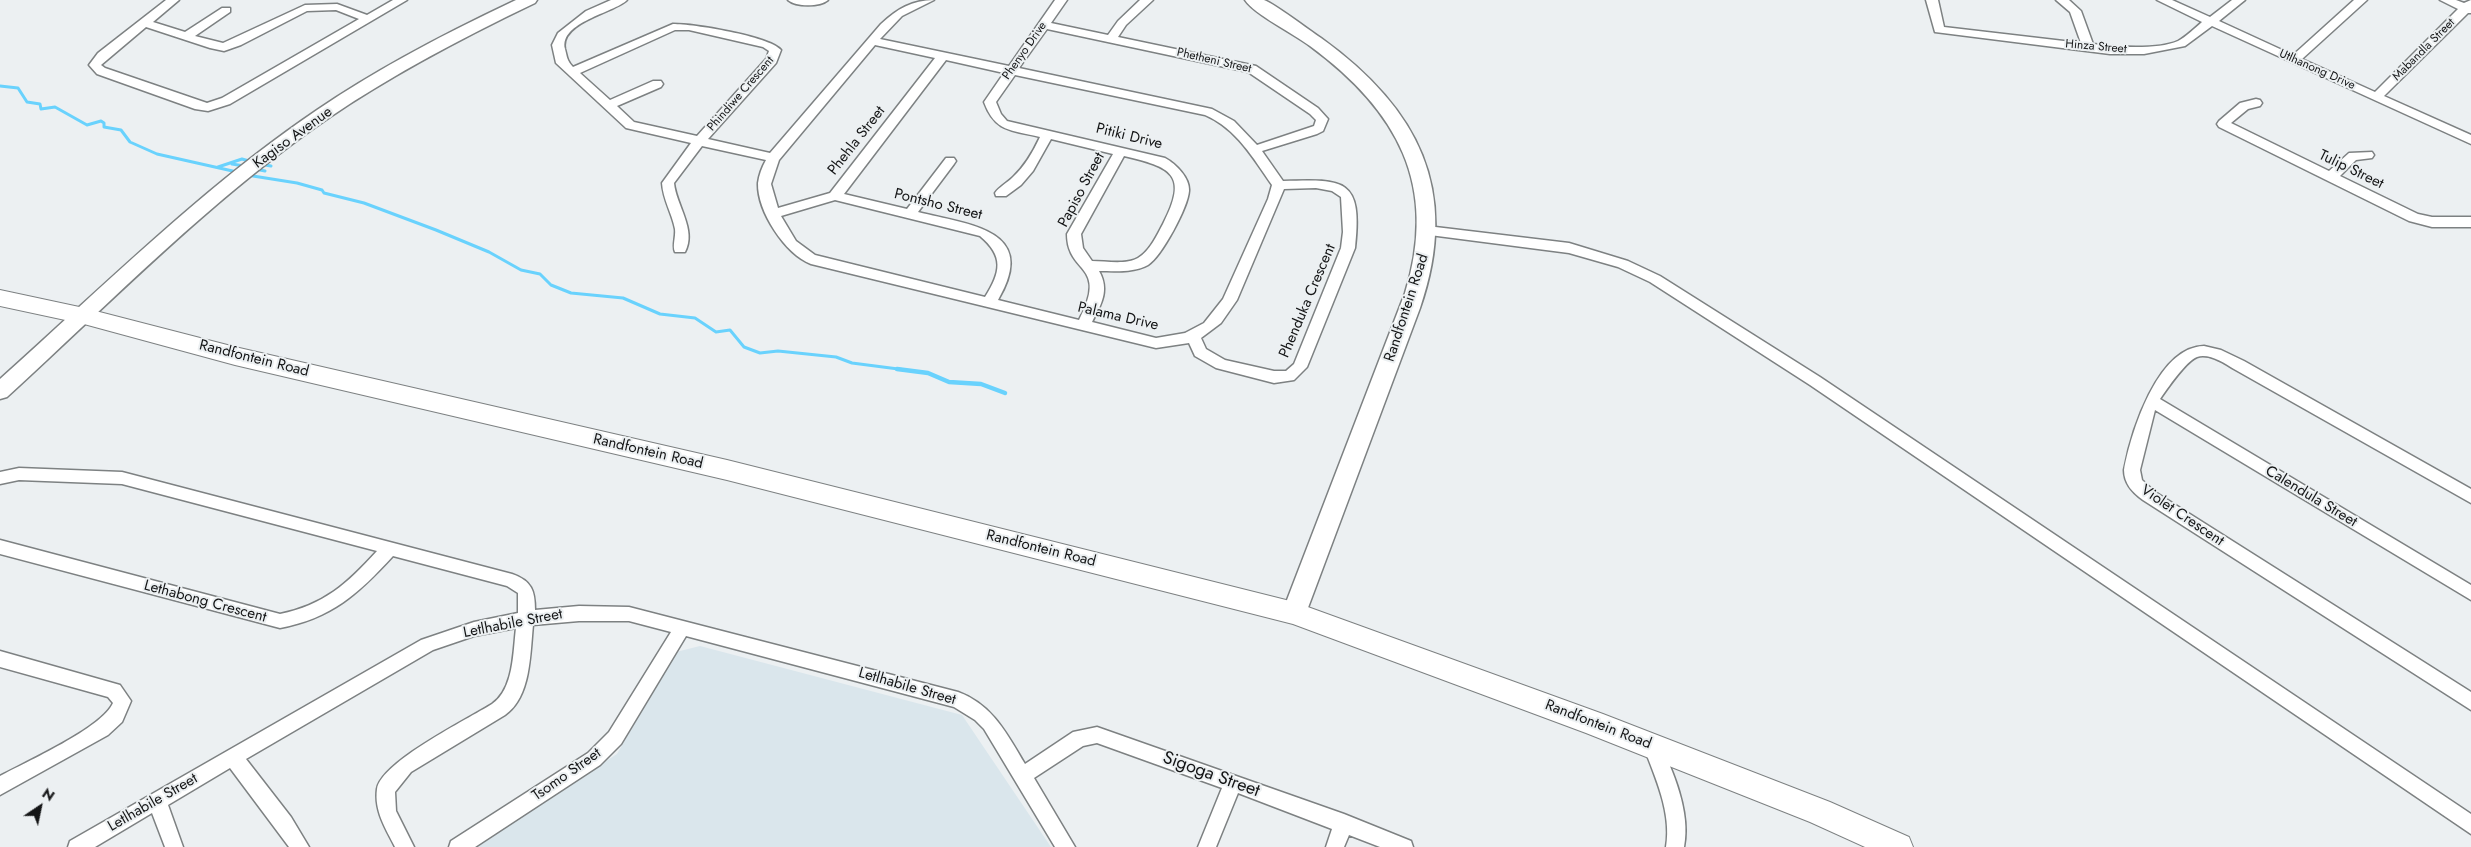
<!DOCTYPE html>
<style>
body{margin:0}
#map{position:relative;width:2471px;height:847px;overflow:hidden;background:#ecf0f2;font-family:Jost,sans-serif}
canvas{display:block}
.north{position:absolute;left:15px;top:782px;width:50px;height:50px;-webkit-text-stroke:4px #ecf0f2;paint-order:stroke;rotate:34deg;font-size:14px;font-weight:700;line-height:20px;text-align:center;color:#141516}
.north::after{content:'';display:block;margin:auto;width:18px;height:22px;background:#141516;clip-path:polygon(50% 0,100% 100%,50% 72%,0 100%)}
</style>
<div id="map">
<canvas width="2471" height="847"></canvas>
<div class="north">N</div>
</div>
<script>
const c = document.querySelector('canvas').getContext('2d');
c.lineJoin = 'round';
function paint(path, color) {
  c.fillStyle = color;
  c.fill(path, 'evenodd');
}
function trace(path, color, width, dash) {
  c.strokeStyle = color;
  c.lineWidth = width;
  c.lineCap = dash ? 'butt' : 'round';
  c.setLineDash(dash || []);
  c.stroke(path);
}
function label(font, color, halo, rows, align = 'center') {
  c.font = font + ' Jost,sans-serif';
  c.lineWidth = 4;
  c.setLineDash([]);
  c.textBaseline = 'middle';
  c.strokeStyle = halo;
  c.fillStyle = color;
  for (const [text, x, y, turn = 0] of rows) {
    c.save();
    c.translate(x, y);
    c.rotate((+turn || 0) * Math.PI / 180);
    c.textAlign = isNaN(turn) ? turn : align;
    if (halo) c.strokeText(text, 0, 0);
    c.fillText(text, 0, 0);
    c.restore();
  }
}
const built = new Path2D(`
 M 700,646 L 962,715 L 1051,847 L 472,847 L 617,754 L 676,652 Z`);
const streamFar1 = new Path2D(`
 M 0,86 L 18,88 L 27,102 L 40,104 L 41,109 L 55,107 L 87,125 L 101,121 L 104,123 L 104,127 L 121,130 L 130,142 L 157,154 L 237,172
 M 232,164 L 244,166
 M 265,165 L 271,166
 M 218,167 L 242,159 L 249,161
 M 260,170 L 265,171
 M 253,176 L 297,183 L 322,190 L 324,193 L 364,203 L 436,230 L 489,252 L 521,270 L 540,274 L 551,285 L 571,293 L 623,298 L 660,314 L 695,318 L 716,332 L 730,330 L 744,347 L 760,353 L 778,351 L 836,357 L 852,363 L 906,370`);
const stream = new Path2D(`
 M 897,369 L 928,373 L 949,382 L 981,384 L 1005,393`);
const street = new Path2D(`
 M 166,0 L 179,0 L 153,22 L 185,32 L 222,8 L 230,8 L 230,12 L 195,36 L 223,43 L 305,5 L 337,4 L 367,15 L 393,0 L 407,0 L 230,104 L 208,111 L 195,109 L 97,74 L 89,65 L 98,53 ZM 336,10 L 359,19 L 222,98 L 207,103 L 105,68 L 101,65 L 146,27 L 210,48 L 224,51 L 241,45 L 307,11 Z
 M 611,0 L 627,0 C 614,13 559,22 565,49 C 567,57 567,61 573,67 L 673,24 C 693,24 769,36 781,50 L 776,63 L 708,139 L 770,153 L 881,24 C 897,9 912,0 934,0 L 902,16 L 880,39 L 1009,66 L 1055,0 L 1067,0 L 1051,23 L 1108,35 L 1118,21 L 1140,0 L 1153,0 L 1126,25 L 1118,37 L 1256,66 L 1318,108 L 1328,119 L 1323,131 L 1317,134 L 1262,151 L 1283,181 C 1344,179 1363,178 1355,248 L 1307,367 L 1294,380 L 1274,383 L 1216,368 L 1195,356 L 1189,343 L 1156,348 L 811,264 C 785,254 757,211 758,183 C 759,175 762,167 766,160 L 702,146 L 674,183 C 676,205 697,230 685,252 L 675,252 C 672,246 676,237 675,229 C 672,213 663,200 662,183 L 691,143 L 626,128 L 556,63 L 552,45 L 558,33 L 586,11 ZM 1047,29 L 1248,72 L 1310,114 L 1316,120 L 1314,126 L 1257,145 L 1234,121 L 1212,109 L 1019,68 ZM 675,30 L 689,30 L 763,47 L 769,51 L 766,59 L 697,136 L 634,122 L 617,106 L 661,87 L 663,84 L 661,81 L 653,81 L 610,100 L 580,73 ZM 875,45 L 935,58 L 830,193 L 778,208 L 771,184 L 779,160 ZM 946,60 L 1004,73 L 984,102 C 995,132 1011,130 1040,137 C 1033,152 1025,166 1013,177 C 1007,183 999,187 995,193 L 996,196 L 1006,196 L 1021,185 L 1033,171 L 1051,139 L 1113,154 L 1067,234 C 1067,275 1109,263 1079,320 L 998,300 C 1040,229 969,225 918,212 L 954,164 L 956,161 L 954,158 L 946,158 L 907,209 L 844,194 ZM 1015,75 L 1205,115 C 1237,129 1253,158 1272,185 L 1268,199 L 1223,299 L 1204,323 L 1185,333 L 1156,338 L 1092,322 C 1101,305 1110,290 1099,271 C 1114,271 1134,273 1148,265 C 1162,256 1188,207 1189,191 C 1190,178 1176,164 1165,158 L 1007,121 L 1001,114 L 996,102 ZM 1124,156 C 1171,167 1189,174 1163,224 C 1157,235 1150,251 1138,258 C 1126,265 1106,261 1092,261 L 1083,248 L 1081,234 ZM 1316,188 L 1332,191 L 1341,197 L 1343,232 L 1341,248 L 1294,364 L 1286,371 L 1274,371 L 1225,360 L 1206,349 L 1201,338 L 1221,323 L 1237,300 L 1284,189 ZM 835,200 L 980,236 C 1004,256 1001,272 985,297 L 815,255 L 796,241 L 781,216 Z
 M 788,0 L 828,0 C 820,7 796,7 788,0 Z
 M 1926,0 L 1938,0 L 1944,27 L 2081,43 L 2070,12 L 2056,0 L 2069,0 L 2081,11 L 2093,44 C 2114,47 2158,50 2178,41 C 2186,37 2195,28 2202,22 L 2157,0 L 2172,0 L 2210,17 L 2232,0 L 2245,0 L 2219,21 L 2293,55 L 2354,0 L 2367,0 L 2302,59 L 2375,92 L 2458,9 L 2440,0 L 2456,0 L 2464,3 L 2471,0 L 2471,13 L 2468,13 L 2384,96 L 2471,135 L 2471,144 L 2212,26 L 2185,46 L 2144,54 L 2110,54 L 1935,32 Z
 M 2256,99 L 2260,100 L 2262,103 L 2260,106 L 2248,109 L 2231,123 L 2329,171 L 2349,153 L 2372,152 L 2374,155 L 2372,158 L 2356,160 L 2340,176 L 2418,214 L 2432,217 L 2471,217 L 2471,227 L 2432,227 L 2409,221 L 2219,127 L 2217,124 L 2219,121 L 2240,103 Z
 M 1427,226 L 1569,243 L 1628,261 L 1660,276 L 1820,377 L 2471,814 L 2471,834 L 1810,385 L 1650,282 L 1618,267 L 1569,253 L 1422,234 L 1420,231 L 1422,228 Z
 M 2204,346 L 2221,350 L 2244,361 L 2471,489 L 2471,503 L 2234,369 C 2224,363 2209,353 2197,357 C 2186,361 2167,389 2160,399 L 2471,585 L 2471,600 L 2155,410 L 2140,470 L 2142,480 L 2155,492 L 2471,692 L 2471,710 L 2143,500 C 2133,493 2124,484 2124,470 C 2131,433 2157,347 2204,346 Z
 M 19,468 L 122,472 L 512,574 C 532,581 535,591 535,610 L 579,606 L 629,607 L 958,692 C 993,705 1007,734 1025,764 L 1073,732 L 1097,727 L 1344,814 L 1411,841 L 1413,847 L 1380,847 L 1349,835 L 1344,847 L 1326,847 L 1332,829 L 1238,793 L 1216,847 L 1198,847 L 1222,788 L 1097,743 L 1083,746 L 1034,778 L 1075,847 L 1055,847 L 984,729 L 975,720 L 954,707 L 686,636 L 621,744 L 600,765 L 475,847 L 449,847 L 451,841 L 588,753 L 609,732 L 671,632 L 629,621 L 579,621 L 533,625 C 530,654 531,697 505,715 L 411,772 L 395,792 L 396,811 L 414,847 L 395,847 C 386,829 374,811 377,789 C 381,762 468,719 492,704 C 514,689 513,652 516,628 L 474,636 L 433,650 L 246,759 L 291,817 L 309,847 L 289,847 L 230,768 L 168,805 L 183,847 L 165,847 L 152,813 L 95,847 L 68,847 L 70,841 L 421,640 L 474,622 L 518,613 L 518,593 L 507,586 L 393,556 C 358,594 332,618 280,628 L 0,554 L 0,540 L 280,614 C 324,605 347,584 377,551 L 122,484 L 19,480 L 0,484 L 0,472 Z
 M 0,651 L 120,685 L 131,701 L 122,722 L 108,735 L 0,795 L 0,776 C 26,762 102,728 113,703 L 108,697 L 0,667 Z
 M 1652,737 L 1658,739 C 1673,771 1691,812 1684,847 L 1666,847 C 1672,813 1655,777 1643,745 L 1646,739 Z`);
const secondary = new Path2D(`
 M 516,0 L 537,0 L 535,3 C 464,37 395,73 330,117 C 213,197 112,301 7,397 L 0,399 L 0,379 C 103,287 203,187 317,110 C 380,67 448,32 516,0 Z
 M 1245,0 C 1251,0 1259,0 1264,0 C 1275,4 1309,30 1321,38 C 1418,108 1461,190 1420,308 L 1306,613 L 1302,620 L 1294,623 L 1286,620 L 1282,613 L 1405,293 C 1439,185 1397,110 1310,46 C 1294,34 1254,14 1245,0 Z`);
const primary = new Path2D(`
 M 0,290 L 84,308 L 235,347 L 727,460 L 1294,602 L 1603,714 L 1830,802 L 1909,837 L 1913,847 L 1865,847 L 1810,822 L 1586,733 L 1293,624 L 727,480 L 235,365 L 84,324 L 0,306 Z`);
const farStreetnames = [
 ["Hinza Street",2096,47,5],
 ["Mabandla Street",2424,50,-45],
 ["Phenyo Drive",1025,51,-55],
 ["Phetheni Street",1214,61,13],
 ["Utlhanong Drive",2317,70,24],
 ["Phindiwe Crescent",741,94,-49]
];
const streetNames = [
 ["Pitiki Drive",1129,137,14],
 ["Kagiso Avenue",293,138,-36],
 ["Phehla Street",857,141,-52],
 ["Tulip Street",2351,170,26],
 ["Papiso Street",1082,190,-62],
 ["Pontsho Street",938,205,14],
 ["Phenduka Crescent",1308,301,-67],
 ["Randfontein Road",1407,308,-72],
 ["Palama Drive",1118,317,13],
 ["Randfontein Road",254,359,14],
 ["Randfontein Road",648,452,13],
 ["Calendula Street",2311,497,31],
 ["Violet Crescent",2182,516,34],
 ["Randfontein Road",1041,549,14],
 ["Lethabong Crescent",205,602,15],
 ["Letlhabile Street",513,624,-11],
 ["Letlhabile Street",907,687,16],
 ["Randfontein Road",1598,725,21],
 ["Tsomo Street",567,775,-35],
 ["Letlhabile Street",153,803,-30]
];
const nearStreetnames = [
 ["Sigoga Street",1211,775,20]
];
paint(built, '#dae6ec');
trace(streamFar1, '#69d2fd', 3);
trace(stream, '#69d2fd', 4.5);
trace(street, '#7d8182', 3);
trace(secondary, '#7d8182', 3);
trace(primary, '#7d8182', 2);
paint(street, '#fff');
paint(secondary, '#fff');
paint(primary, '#fff');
label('12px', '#141516', '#ecf0f2', farStreetnames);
label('15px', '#141516', '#ecf0f2', streetNames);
label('18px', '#141516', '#ecf0f2', nearStreetnames);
</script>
